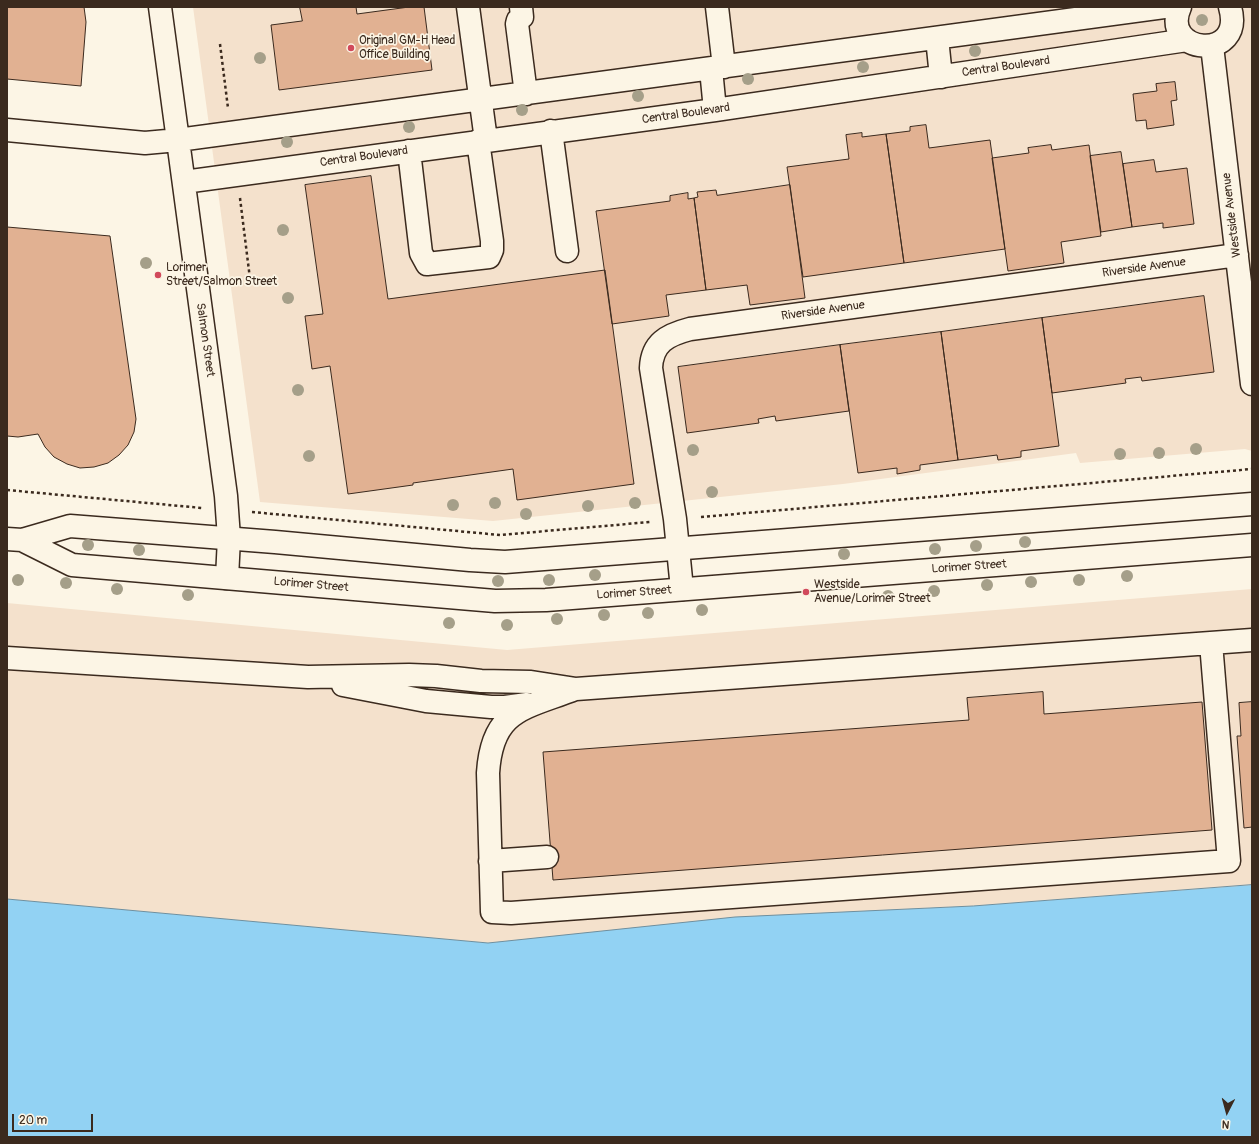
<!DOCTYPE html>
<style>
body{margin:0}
#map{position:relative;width:1259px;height:1144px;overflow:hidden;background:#fcf5e5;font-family:Pangolin,sans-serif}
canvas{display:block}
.frame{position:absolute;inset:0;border:8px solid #3b2a1e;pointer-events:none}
.north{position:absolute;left:1207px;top:1092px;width:40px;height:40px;-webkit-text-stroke:3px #fcf5e5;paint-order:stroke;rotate:186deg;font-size:11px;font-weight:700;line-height:16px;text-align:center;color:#3b2a1e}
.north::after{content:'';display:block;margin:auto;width:14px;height:18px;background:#3b2a1e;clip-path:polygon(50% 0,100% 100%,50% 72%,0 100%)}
.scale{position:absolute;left:12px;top:1114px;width:81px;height:18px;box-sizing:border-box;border:2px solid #3b2a1e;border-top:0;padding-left:5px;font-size:12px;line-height:14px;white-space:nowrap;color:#3b2a1e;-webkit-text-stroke:3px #fcf5e5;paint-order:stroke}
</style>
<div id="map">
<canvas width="1259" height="1144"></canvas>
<div class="frame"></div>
<div class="north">N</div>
<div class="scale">20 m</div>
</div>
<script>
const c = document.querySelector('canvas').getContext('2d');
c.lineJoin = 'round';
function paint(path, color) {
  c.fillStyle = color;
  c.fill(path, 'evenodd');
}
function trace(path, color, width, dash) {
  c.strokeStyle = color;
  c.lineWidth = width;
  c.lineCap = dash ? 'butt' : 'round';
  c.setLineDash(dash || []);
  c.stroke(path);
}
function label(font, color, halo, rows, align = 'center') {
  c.font = font + ' Pangolin,sans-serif';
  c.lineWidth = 3.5;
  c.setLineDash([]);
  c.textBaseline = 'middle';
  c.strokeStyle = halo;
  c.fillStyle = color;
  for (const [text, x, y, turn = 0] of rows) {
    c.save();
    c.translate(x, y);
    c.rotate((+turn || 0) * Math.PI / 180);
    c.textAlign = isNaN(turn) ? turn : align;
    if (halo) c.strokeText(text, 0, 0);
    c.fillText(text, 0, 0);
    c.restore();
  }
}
const built = new Path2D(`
 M 193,7 L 1252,7 L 1252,451 L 1245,449 L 1080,463 L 1076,453 L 843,484 L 493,521 L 260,502 Z
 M 1252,589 L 1252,885 L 973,906 L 923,908 L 488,943 L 7,899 L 7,603 L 507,650 Z`);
const water = new Path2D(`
 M 1252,885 L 1252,1137 L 7,1137 L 7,899 L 488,943 L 735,917 L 973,906 Z`);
const building = new Path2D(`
 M 7,7 L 84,7 L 86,22 L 81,86 L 7,79 Z
 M 300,7 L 356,7 L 357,14 L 409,7 L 424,7 L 432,70 L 279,90 L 271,25 L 302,21 Z
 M 1175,82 L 1177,100 L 1171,101 L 1174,125 L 1147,129 L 1146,120 L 1136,121 L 1133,94 L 1157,91 L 1156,84 Z
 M 926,125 L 929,148 L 990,140 L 1005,249 L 904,263 L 886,134 L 910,131 L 910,127 Z
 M 862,133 L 862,137 L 886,134 L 904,263 L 803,277 L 787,167 L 849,159 L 846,135 Z
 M 1051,145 L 1052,150 L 1089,145 L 1101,236 L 1061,242 L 1064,263 L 1008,271 L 992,158 L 1029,153 L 1028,148 Z
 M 1121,152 L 1132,227 L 1101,232 L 1090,156 Z
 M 1154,160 L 1156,172 L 1187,168 L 1194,224 L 1163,228 L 1163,223 L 1132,227 L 1123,164 Z
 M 371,176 L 388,299 L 605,270 L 634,484 L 517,500 L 513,469 L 413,483 L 413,485 L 348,494 L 330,366 L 312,369 L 305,316 L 323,314 L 305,185 Z
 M 790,185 L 805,298 L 750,305 L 747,285 L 706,290 L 694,198 L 698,197 L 697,192 L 716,190 L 717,195 Z
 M 688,193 L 688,199 L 694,198 L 706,290 L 666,295 L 669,316 L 612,324 L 596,211 L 670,201 L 670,196 Z
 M 7,227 L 110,236 L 136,419 L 134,432 L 128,445 L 119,455 L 108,463 L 94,467 L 80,468 L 67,464 L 54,457 L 45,447 L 38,434 L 18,437 L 7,436 Z
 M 1204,296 L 1214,372 L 1142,381 L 1141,377 L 1125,379 L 1126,383 L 1052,393 L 1042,318 Z
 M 1042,318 L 1059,446 L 1021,451 L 1021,457 L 998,460 L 997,455 L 958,460 L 941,332 Z
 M 941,332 L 958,460 L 920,465 L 920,470 L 897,474 L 897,468 L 858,473 L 840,345 Z
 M 840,345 L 849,411 L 776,421 L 775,416 L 758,419 L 759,423 L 687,433 L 678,367 Z
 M 1043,692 L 1044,714 L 1202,702 L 1212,830 L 553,880 L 543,752 L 969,720 L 967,698 Z
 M 1252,702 L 1252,827 L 1244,828 L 1237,736 L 1241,736 L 1239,703 Z`);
const path = new Path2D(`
 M 220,44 L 228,108
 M 240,198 L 251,287
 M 7,490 L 202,508
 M 252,512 L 500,535 L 650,522
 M 701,517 L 1252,469`);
const minor = new Path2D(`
 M 160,7 L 226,496 L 229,538 L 227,578
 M 468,7 L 486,140
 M 521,7 L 522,17 L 518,20 L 517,24 L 526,94
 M 717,7 L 724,67
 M 1180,7 C 1159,54 1246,63 1230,7
 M 937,38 L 941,77
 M 1212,46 L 1252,384
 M 711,69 L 715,110
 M 7,130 L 145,143 L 178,140 L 1164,7
 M 551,131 L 567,251
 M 409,151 L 421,253 L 427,264 L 489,257 L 492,250 L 492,241 L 478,141
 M 184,182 L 715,110 L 1187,40
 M 682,589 L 675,519 L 651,368 C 652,343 667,335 690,329 L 1237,255
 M 7,658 L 308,677 L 409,675 L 436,676 L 481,681 L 531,682 L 576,689 L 1252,640
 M 343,685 L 426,701 L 491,707 L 505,707 L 527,704
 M 575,689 C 524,709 492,709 488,773 L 492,912 L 511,913 L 1229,861 L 1211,643
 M 490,861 L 547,857`);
const major = new Path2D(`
 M 7,539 L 22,540 L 72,565 L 495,601 L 546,600 L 1252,545
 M 22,540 L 70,526 L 275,542 L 470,560 L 505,562 L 1252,504`);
const trees = [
 [1202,20],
 [975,51],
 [260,58],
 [863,67],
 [748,79],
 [638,96],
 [522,110],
 [409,127],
 [287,142],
 [283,230],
 [146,263],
 [288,298],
 [298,390],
 [1196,449],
 [693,450],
 [1159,453],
 [1120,454],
 [309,456],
 [712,492],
 [495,503],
 [635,503],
 [453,505],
 [588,506],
 [526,514],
 [1025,542],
 [88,545],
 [976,546],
 [935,549],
 [139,550],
 [844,554],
 [595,575],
 [1127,576],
 [18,580],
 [549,580],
 [1079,580],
 [498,581],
 [1031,582],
 [66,583],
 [987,585],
 [117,589],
 [934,591],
 [188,595],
 [888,596],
 [702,610],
 [648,613],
 [604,615],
 [557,619],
 [449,623],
 [507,625]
];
const markers = [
 [351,48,4,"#d1495b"],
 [158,275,4,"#d1495b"],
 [806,592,4,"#d1495b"]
];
const poiNames = [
 ["Original GM-H Head",359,41],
 ["Office Building",359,55],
 ["Lorimer",166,268],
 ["Street/Salmon Street",166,282],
 ["Westside",814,585],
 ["Avenue/Lorimer Street",814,599]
];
const streetNames = [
 ["Central Boulevard",1006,67,-8],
 ["Central Boulevard",686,114,-8],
 ["Central Boulevard",364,157,-8],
 ["Westside Avenue",1232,215,-97],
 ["Riverside Avenue",1144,268,-8],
 ["Riverside Avenue",823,311,-8],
 ["Salmon Street",205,340,82],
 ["Lorimer Street",969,567,-4],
 ["Lorimer Street",311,585,5],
 ["Lorimer Street",634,593,-4]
];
paint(built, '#f4e1cc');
paint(water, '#92d2f3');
trace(water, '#6f8f9e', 1);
paint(building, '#e1b192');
trace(building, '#3b2a1e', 1);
trace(minor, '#3b2a1e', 25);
trace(major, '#3b2a1e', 25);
trace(path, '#3b2a1e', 2.5, [3, 3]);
trace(minor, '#fcf5e5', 22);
trace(major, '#fcf5e5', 22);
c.fillStyle = '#a59f89';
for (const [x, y] of trees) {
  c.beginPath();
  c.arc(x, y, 6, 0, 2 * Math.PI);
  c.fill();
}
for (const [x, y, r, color] of markers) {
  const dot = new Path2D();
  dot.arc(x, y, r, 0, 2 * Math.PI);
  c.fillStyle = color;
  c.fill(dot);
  trace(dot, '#fcf5e5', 1.5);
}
label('12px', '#3b2a1e', '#fcf5e5', poiNames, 'left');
label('12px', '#3b2a1e', '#fcf5e5', streetNames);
</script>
